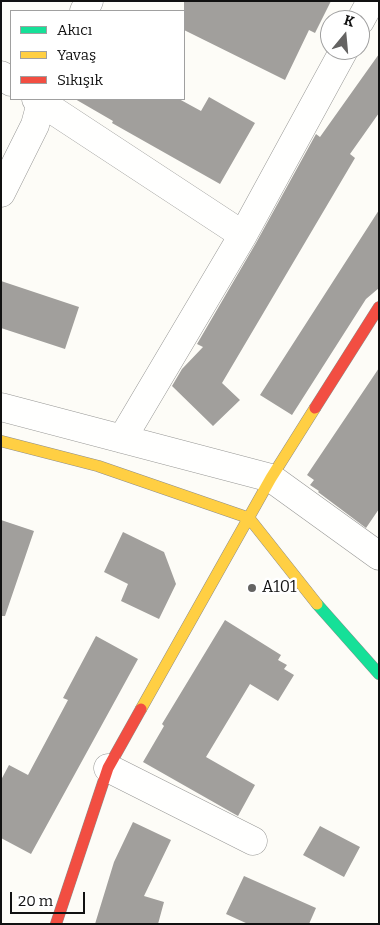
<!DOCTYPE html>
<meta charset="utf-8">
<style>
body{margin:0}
#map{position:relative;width:380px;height:925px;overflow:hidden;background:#fdfcf7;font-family:Bitter,serif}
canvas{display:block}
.frame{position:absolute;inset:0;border:2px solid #111;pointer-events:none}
.legend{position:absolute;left:10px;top:10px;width:175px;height:90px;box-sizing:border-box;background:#fff;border:1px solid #a0a0a0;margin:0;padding:6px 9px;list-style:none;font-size:15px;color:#111}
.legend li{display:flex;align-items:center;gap:10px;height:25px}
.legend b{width:25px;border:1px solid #a0a0a0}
.north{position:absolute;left:320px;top:10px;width:50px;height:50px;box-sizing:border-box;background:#fff;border:1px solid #a0a0a0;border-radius:50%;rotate:17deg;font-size:14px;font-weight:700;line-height:20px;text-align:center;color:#111}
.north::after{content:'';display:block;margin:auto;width:18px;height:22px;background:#646362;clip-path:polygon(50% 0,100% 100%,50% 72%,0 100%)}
.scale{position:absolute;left:10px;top:892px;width:75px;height:22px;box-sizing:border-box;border:2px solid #111;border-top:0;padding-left:6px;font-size:15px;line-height:18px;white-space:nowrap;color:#111;-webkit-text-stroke:4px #fff;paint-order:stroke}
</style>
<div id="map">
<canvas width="380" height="925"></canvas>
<div class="frame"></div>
<ul class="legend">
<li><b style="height:6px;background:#16e098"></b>Akıcı</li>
<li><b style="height:6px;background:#ffcf43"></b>Yavaş</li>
<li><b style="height:6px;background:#f24e42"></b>Sıkışık</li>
</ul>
<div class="north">K</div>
<div class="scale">20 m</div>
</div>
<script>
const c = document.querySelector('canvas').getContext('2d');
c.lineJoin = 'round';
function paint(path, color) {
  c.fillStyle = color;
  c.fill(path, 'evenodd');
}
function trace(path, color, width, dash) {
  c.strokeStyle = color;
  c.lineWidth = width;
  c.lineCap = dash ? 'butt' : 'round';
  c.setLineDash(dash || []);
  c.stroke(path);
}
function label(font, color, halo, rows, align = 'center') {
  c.font = font + ' Bitter,serif';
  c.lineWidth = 5;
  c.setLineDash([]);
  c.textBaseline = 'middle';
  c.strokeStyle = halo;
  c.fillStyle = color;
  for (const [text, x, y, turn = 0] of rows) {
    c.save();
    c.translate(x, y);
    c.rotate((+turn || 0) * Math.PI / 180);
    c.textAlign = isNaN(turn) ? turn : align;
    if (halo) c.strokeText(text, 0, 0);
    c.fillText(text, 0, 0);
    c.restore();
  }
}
const building = new Path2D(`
 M 184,1 L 331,1 L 315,33 L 309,30 L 285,80 L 184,30 Z
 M 379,54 L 379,113 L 350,154 L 355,158 L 222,383 L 240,400 L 213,426 L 172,386 L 182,369 L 203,347 L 197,344 L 256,243 L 316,134 L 320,137 Z
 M 209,97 L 255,123 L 220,184 L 112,123 L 113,121 L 75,99 L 179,99 L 201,111 Z
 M 379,210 L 379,288 L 366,299 L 292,415 L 260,395 Z
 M 1,281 L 79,307 L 65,349 L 1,328 Z
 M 379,368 L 379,509 L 366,528 L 318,492 L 319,491 L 310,485 L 314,480 L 307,475 Z
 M 1,520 L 34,531 L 5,616 L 1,616 Z
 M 123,532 L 164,552 L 176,584 L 159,619 L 121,601 L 128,584 L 104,572 Z
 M 225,620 L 281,655 L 278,660 L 287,665 L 284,669 L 294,675 L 278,701 L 250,684 L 206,757 L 255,785 L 238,816 L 143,762 L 164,726 L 162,724 Z
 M 96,636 L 138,659 L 31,854 L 1,838 L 1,780 L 9,765 L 28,775 L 68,700 L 63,698 Z
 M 133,822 L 171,840 L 144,896 L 164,902 L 158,924 L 95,924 L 114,862 Z
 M 320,826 L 360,847 L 344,877 L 303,855 Z
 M 244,876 L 316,908 L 309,924 L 248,924 L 226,914 Z`);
const street = new Path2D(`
 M 84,11 L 89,1
 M 360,21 L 371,1
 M 1,75 L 11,82
 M 36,99 L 243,235
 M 1,193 L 35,125 L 42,99
 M 1,407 L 271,478 L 379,556
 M 122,439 L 243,235 L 344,50
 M 108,768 L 253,841`);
const fast = new Path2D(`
 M 317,604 L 379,674`);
const slow = new Path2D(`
 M 1,441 L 98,466 L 249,518 L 317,604
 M 141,709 L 271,478 L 315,408`);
const jam = new Path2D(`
 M 315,408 L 379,307
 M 56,924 L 108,768 L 141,709`);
const markers = [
 [252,588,5,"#646362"]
];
const poiNames = [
 ["A101",262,588]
];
paint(building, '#a19f9c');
trace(street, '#979795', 29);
trace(fast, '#8e8d8b', 12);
trace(slow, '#8e8d8b', 12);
trace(jam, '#8e8d8b', 12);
trace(street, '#fffffe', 28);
trace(fast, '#16e098', 11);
trace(slow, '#ffcf43', 11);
trace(jam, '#f24e42', 11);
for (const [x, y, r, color] of markers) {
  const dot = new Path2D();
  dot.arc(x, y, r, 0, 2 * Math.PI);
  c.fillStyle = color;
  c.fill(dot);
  trace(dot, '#fff', 2);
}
label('16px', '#111', '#fff', poiNames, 'left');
</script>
